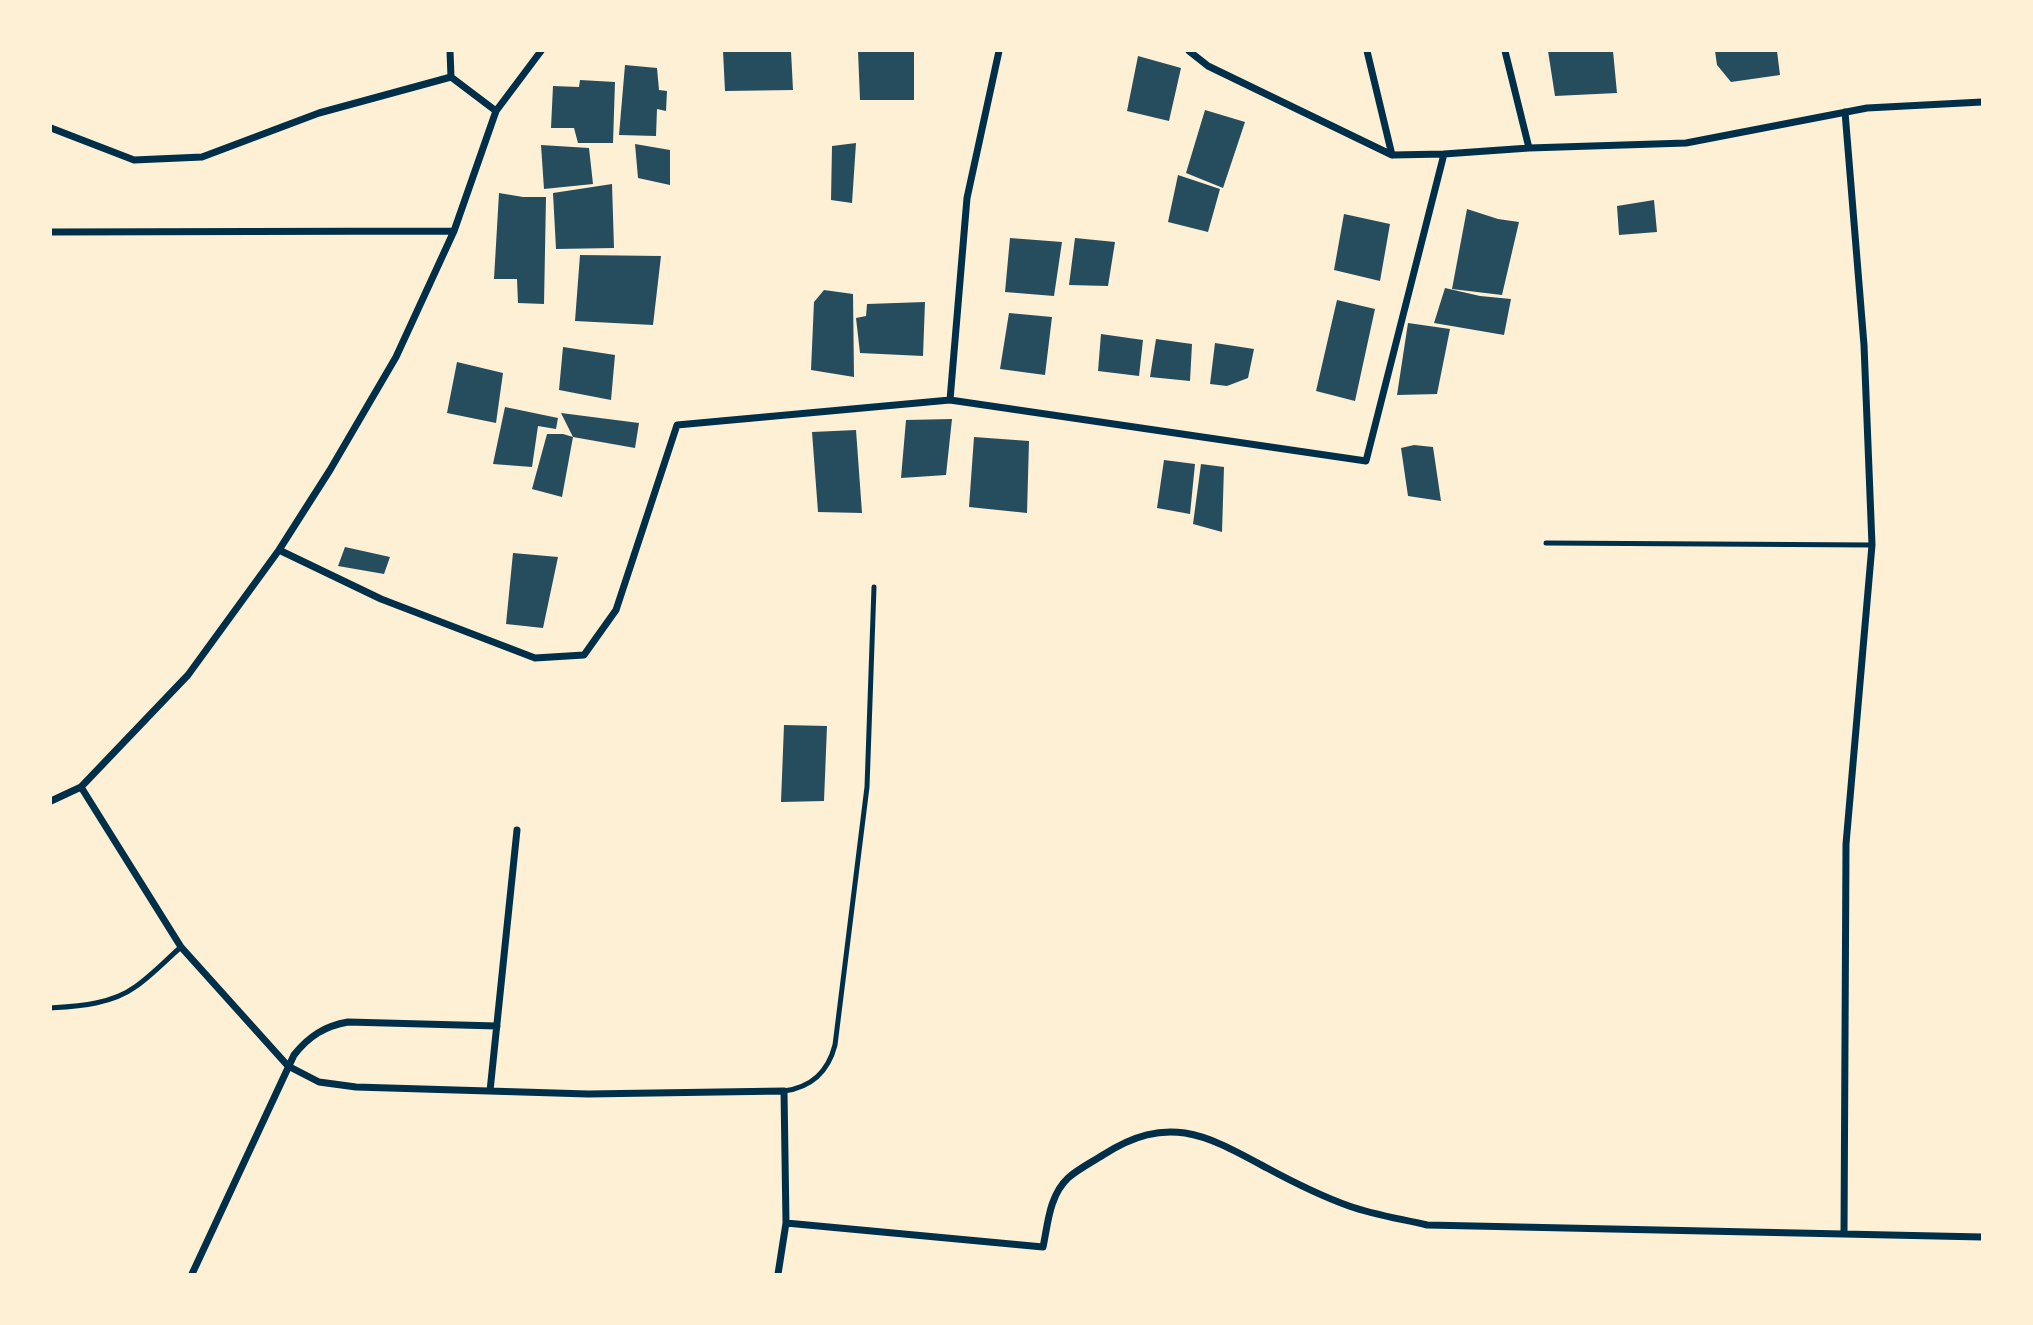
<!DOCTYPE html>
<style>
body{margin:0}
#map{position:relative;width:2033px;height:1325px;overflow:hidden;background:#fdf0d5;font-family:"Nunito Sans",sans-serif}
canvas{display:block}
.frame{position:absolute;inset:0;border:52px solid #fdf0d5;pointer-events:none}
</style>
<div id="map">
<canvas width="2033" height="1325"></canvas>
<div class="frame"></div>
</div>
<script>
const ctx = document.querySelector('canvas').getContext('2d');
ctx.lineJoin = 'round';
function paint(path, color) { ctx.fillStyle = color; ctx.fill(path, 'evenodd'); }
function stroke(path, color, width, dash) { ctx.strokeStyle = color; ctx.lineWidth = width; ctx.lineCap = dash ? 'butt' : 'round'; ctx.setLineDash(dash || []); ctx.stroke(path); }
const building = new Path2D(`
 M 723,51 L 791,51 L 793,90 L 725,91 Z
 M 858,51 L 914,51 L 914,100 L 860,100 Z
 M 1548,51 L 1613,51 L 1617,93 L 1555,96 Z
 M 1715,51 L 1777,51 L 1780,75 L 1731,82 L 1717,65 Z
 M 1138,56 L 1181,68 L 1169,121 L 1127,111 Z
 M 625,65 L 657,68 L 659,90 L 667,91 L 666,111 L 657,109 L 656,136 L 619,135 Z
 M 580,80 L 615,82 L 613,143 L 578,143 L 574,128 L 551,128 L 553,86 L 579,87 Z
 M 1205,110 L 1245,122 L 1223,188 L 1186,173 Z
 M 856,143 L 852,203 L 831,200 L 832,146 Z
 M 635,144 L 670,150 L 670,185 L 638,178 Z
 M 541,145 L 589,148 L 593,184 L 544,189 Z
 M 1178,175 L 1220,189 L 1208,232 L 1168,222 Z
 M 612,184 L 614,248 L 556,249 L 553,193 Z
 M 499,193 L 523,197 L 546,197 L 544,304 L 518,303 L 517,279 L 494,279 Z
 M 1654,200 L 1657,232 L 1619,235 L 1617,206 Z
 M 1467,209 L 1498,219 L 1519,222 L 1502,295 L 1452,289 Z
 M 1344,214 L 1390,224 L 1380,281 L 1334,270 Z
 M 1010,238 L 1062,242 L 1054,296 L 1005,292 Z
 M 1075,238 L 1115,242 L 1108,286 L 1069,285 Z
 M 580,255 L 661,256 L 653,325 L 575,321 Z
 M 1445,288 L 1480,296 L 1511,299 L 1504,335 L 1434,323 Z
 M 824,290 L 853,294 L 854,377 L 811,370 L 814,302 Z
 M 1337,300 L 1375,309 L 1355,401 L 1316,391 Z
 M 925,302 L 923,356 L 860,353 L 856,318 L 866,316 L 867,304 Z
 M 1009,313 L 1052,317 L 1045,375 L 1000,369 Z
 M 1408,323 L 1450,329 L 1437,394 L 1397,395 Z
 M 1101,334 L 1143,340 L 1139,376 L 1098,371 Z
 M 1156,339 L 1192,344 L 1190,381 L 1150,377 Z
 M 1215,343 L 1254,349 L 1248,378 L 1227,386 L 1210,384 Z
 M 563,347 L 615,355 L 611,400 L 559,390 Z
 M 457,362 L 503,373 L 496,423 L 447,413 Z
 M 505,407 L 558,418 L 556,429 L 538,426 L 532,467 L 493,464 Z
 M 561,413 L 639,423 L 635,448 L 573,437 Z
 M 952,419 L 946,475 L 901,478 L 906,420 Z
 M 856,430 L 862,513 L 818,512 L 812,432 Z
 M 547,434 L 563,434 L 573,437 L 562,497 L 532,489 Z
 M 974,437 L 1029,441 L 1027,513 L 969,507 Z
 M 1414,445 L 1433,447 L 1441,501 L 1408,496 L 1401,448 Z
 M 1164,460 L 1195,464 L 1190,514 L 1157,508 Z
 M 1201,464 L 1224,467 L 1222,532 L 1193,524 Z
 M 345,547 L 390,557 L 384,574 L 338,566 Z
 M 513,553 L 558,557 L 543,628 L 506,624 Z
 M 784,725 L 827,726 L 824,801 L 781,802 Z`);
const service = new Path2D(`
 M 1546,543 L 1872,545
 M 51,1008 C 79,1006 112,1004 135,987 C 151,976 166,960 181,947
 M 784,1091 C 812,1087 828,1072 835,1045 L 867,787 L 874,587`);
const minor = new Path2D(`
 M 450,51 L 451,77 L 496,111
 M 1189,51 L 1208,66 L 1392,155
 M 1367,51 L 1392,155 L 1444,154 L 1529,148 L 1686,143 L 1867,108 L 1982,102
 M 1505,51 L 1529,148
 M 51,128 L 134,160 L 202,157 L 319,113 L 451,77
 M 51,232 L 454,231
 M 950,400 L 967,198 L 999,51
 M 279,550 L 381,599 L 535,658 L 584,655 L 616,610 L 677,425 L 950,400 L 1366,461 L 1444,154
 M 81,787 L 181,947 L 288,1066 L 319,1082 L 356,1087 L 588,1094 L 784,1091 L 786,1223 L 778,1274
 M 51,801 L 81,787 L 188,675 L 279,550 L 330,470 L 396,357 L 454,231 L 496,111 L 541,51
 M 490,1091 L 517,830
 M 786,1223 L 1043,1247 C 1048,1224 1049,1196 1068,1178 C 1078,1169 1092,1162 1103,1155 C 1169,1113 1206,1135 1267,1168 C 1293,1182 1321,1196 1349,1206 C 1374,1215 1402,1219 1427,1225 L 1982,1237
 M 1844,1234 L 1846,844 L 1872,545 L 1864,345 L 1845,112
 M 192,1274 L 294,1055 C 309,1036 325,1026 348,1022 L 497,1026`);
paint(building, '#264d5e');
stroke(service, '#003049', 5);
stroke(minor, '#003049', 7);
</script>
